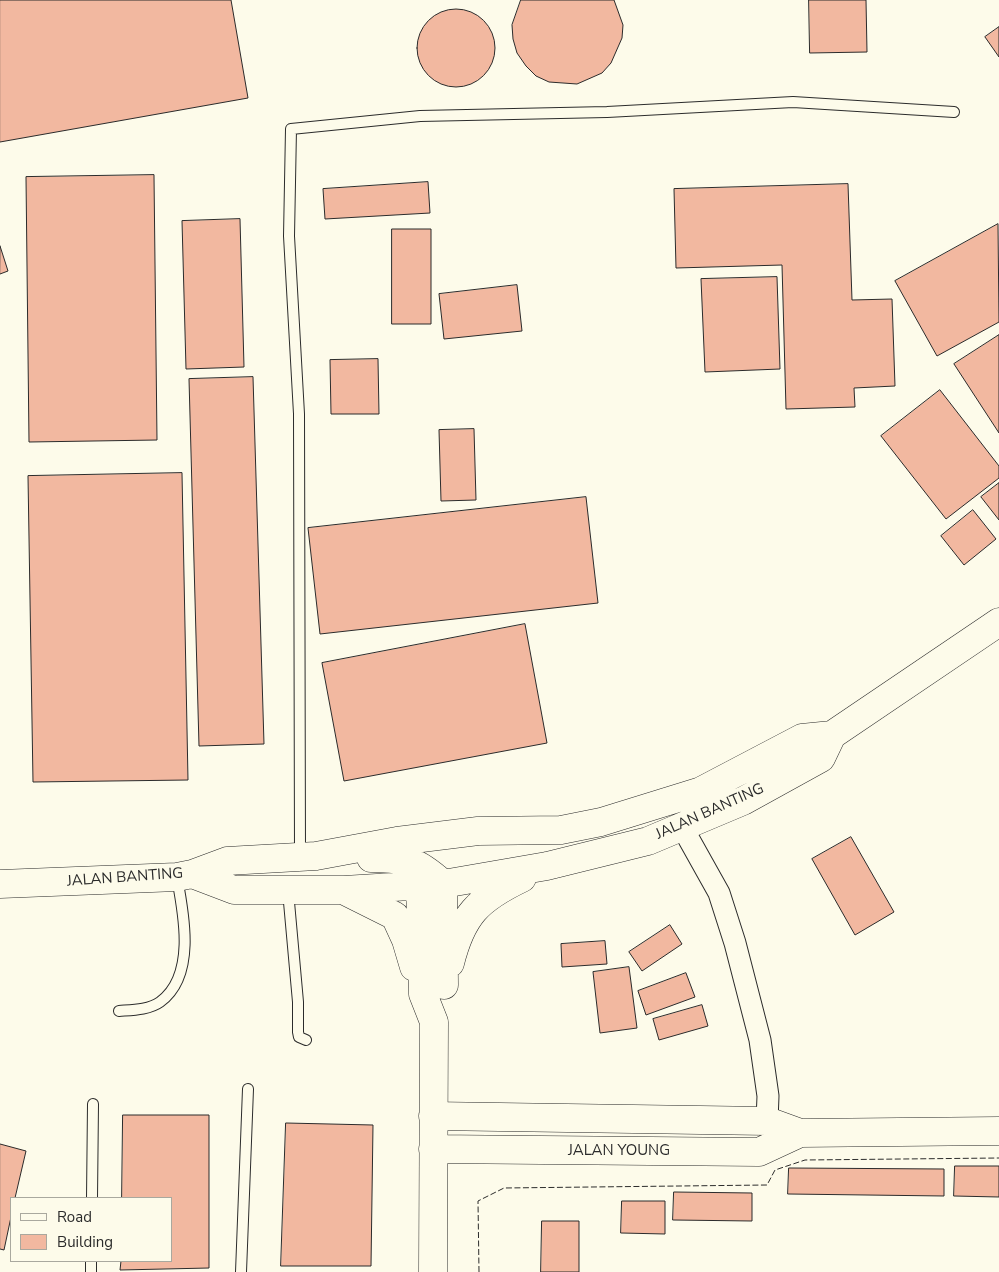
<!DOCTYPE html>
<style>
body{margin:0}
#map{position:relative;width:999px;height:1272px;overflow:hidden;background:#fdfbea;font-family:"Nunito Sans",sans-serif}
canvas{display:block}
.legend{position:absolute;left:10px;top:1197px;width:162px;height:65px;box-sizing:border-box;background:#fdfbea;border:1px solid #a9a89e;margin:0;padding:6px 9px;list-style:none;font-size:15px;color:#2b2b2b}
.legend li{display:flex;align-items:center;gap:10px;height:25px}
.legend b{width:25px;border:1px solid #a9a89e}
</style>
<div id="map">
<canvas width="999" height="1272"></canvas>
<ul class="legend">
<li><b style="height:6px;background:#fdfbea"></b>Road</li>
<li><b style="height:14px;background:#f2b8a0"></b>Building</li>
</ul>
</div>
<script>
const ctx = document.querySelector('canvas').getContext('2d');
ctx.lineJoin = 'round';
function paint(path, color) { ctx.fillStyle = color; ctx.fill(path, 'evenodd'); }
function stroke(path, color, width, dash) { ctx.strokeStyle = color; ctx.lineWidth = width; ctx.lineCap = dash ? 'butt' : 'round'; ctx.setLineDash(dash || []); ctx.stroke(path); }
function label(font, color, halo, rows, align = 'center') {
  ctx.font = font + ' "Nunito Sans",sans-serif'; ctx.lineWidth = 4; ctx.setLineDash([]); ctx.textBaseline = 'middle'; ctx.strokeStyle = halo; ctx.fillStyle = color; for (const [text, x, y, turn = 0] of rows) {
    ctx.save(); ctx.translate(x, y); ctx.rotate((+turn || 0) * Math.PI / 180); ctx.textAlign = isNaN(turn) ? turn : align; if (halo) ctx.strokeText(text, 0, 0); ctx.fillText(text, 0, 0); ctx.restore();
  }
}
const building = new Path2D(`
 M 0,0 L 231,0 L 248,98 L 0,142 Z
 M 521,0 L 614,0 L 623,25 L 622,38 L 611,63 L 602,73 L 577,84 L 549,82 L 536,76 L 526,66 L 517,53 L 513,39 L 512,25 Z
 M 809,0 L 866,0 L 867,52 L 810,53 Z
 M417 48a39 39 0 1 1 78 0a39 39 0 1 1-78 0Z
 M 999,27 L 999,57 L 985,37 Z
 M 154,175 L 157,440 L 29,442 L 26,177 Z
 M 428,182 L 430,213 L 325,219 L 323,189 Z
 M 848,184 L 852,300 L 892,299 L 895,386 L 854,388 L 855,407 L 786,409 L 782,265 L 676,268 L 674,189 Z
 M 240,219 L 244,367 L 186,369 L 182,221 Z
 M 998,224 L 999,322 L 937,356 L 895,281 Z
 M 392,229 L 431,229 L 431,324 L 392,324 Z
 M 0,246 L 8,271 L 0,274 Z
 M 777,277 L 780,369 L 705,372 L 701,279 Z
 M 517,285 L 522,331 L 444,339 L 439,294 Z
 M 999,335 L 999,433 L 954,364 Z
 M 378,359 L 379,414 L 331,414 L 330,360 Z
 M 253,377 L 264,744 L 199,746 L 189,379 Z
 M 940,390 L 999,466 L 999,478 L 946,519 L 881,436 Z
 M 474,429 L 476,500 L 441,501 L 439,430 Z
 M 182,473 L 188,780 L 33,782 L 28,476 Z
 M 999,483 L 999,520 L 981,497 Z
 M 586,497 L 598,603 L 320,634 L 308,528 Z
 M 973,510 L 996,539 L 964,565 L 941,536 Z
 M 525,624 L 547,743 L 344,781 L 322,663 Z
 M 851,837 L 894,912 L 855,935 L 812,859 Z
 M 670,925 L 682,944 L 642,971 L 629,952 Z
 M 605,941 L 607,964 L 562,967 L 561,944 Z
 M 629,967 L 637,1028 L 600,1033 L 593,972 Z
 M 686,973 L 695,997 L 646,1015 L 638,991 Z
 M 702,1005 L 708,1026 L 659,1040 L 653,1019 Z
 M 123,1115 L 209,1115 L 209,1268 L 120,1270 L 121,1261 L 171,1261 L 171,1198 L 122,1198 Z
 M 286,1123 L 373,1125 L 371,1266 L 281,1266 Z
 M 0,1144 L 26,1151 L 15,1198 L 11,1198 L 11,1217 L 4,1250 L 0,1249 Z
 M 955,1166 L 999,1166 L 999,1197 L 954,1196 Z
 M 789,1168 L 944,1169 L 944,1196 L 788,1194 Z
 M 674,1192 L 752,1193 L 752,1221 L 673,1220 Z
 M 622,1201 L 665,1201 L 665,1234 L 621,1233 Z
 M 542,1221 L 579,1221 L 579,1272 L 541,1272 Z`);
const service = new Path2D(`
 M 300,855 L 299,414 L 289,236 L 291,129 L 420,116 L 607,112 L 793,102 L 954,112
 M 288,891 L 298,1002 L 298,1032 L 299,1037 L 306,1040
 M 119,1011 C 131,1010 149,1010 160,1002 C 196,976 184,915 177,878
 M 92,1198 L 93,1104
 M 91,1272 L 91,1261
 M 241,1272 L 248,1089`);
const minor = new Path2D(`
 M 681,825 L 719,893 L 735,943 L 760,1040 L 768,1096 L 767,1121`);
const secondary = new Path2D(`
 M 371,858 C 408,859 415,859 443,884 L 444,985
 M 192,874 L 234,890 L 344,890 L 443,884 L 547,866 L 648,841 L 743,801 L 821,758 L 832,735 L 999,622
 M 0,884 L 177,877 L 192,874 L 227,861 L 316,856 L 397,841 L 478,831 L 561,830 L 601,822 L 701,791 L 802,738 L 832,735
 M 420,884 L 423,994 L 434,1022 L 433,1272
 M 345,891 L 395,916 L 406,940 L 414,967
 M 450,963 C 462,915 478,899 522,878
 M 433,1116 L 767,1121 L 800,1133 L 999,1131
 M 433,1149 L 759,1152 L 800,1133`);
const fence = new Path2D(`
 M 479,1272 L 478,1201 L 504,1188 L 767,1185 L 775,1170 L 805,1160 L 999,1158`);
const streetNames = [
 ["JALAN BANTING",710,812,-24],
 ["JALAN BANTING",125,878,-4],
 ["JALAN YOUNG",619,1151]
];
paint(building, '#f2b8a0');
stroke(building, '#2b2b2b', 1);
stroke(service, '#2b2b2b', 12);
stroke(minor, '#2b2b2b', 23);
stroke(secondary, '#2b2b2b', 29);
stroke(service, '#fdfbea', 10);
stroke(minor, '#fdfbea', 21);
stroke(secondary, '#fdfbea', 28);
stroke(fence, '#2b2b2b', 1, [6, 2.5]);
label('15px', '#2b2b2b', '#fdfbea', streetNames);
</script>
